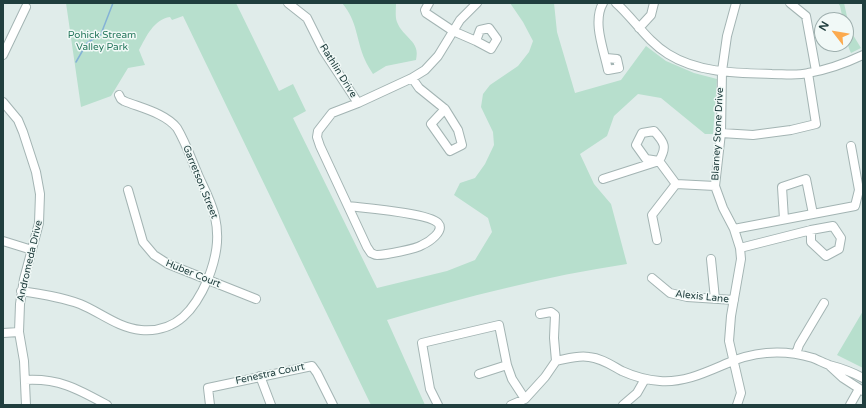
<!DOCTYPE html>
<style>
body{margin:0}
#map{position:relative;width:866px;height:408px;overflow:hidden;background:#e0ecea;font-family:"Varela Round",sans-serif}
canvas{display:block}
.frame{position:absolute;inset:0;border:4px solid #203e3e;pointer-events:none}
.north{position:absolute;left:814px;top:12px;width:40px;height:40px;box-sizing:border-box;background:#f1f9f7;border:1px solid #9daead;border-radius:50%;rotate:301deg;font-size:11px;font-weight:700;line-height:16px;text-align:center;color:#203e3e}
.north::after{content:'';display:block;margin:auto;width:14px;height:18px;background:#fcaa4e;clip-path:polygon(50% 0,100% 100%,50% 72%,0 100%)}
</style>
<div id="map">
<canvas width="866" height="408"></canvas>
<div class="frame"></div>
<div class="north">N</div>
</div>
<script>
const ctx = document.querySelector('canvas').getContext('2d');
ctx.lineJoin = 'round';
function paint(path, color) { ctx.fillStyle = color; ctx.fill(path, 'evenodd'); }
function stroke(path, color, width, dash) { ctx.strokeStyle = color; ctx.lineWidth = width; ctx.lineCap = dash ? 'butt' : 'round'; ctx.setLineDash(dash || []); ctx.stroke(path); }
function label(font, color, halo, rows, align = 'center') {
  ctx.font = font + ' "Varela Round",sans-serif'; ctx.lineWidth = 3; ctx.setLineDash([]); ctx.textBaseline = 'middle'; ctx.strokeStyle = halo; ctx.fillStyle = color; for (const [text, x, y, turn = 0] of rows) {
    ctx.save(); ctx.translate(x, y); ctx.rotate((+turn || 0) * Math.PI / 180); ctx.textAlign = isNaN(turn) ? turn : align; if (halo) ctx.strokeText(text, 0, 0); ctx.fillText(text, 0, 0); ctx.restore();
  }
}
const green = new Path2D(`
 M 66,3 L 236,3 L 279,91 L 293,84 L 306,111 L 293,118 L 377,288 L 447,271 L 475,260 L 492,232 L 488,218 L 454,195 L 460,183 L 475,178 L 485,164 L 494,145 L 493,132 L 481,107 L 483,94 L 490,85 L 518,66 L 529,52 L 533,41 L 523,22 L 510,3 L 554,3 L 557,32 L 575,93 L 621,80 L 646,46 L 666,61 L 694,73 L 717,79 L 713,134 L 705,134 L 661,98 L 638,94 L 614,116 L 607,136 L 580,154 L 594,184 L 611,204 L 627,264 C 546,276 466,297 387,320 L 425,405 L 371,405 L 183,16 L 172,20 L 170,17 C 154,19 146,37 139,50 L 145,65 L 128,68 L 111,96 L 81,107 Z
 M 342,3 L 396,3 C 396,9 395,17 397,22 C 403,38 421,41 416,60 L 386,66 L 373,74 C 370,69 367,65 365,60 C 356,40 358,22 342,3 Z
 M 838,3 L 844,3 L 850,30 L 861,48 L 851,53 C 846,43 846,31 846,20 L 843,20 L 840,6 Z
 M 863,311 L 863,368 L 837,355 Z`);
const stream = new Path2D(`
 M 76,62 L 87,43 L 101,34 L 113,3`);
const minor = new Path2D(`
 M 288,3 L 307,18 L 323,50 L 358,103
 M 429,3 L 425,10 L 426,13 L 453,31 L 476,41 L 491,49 L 497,39 L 489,28 L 480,30 L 476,41
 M 603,3 C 592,22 604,50 608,70 L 619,68 L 617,59 L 606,58
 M 616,3 C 634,19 647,41 668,54 C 698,73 737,73 772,74 C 783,74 797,76 808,73 C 827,70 846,63 863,55
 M 736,3 L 727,36 L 722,71 L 721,133 L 715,186 L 723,208 L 734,229 L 740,248 L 741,259 L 731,316 L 729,341 L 741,393 L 737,405
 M 790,3 L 806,16 L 816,71
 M 639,28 L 651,15 L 654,3
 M 3,55 L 26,7
 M 412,78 L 419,88 L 445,109 L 431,124 L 450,151 L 462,145 L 458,130 L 445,109
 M 3,102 L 18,120 L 23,132 L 36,172 L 40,194 L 39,223 L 24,279 L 20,304 L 19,332 L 24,361 L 26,405
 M 654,131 C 665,143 667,147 659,161 L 646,159 L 636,145 L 642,133 Z
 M 721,133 L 753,135 L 791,130 L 816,124 L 808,73
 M 603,179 L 659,161 L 676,184 L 652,215 L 657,240
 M 676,184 L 715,186
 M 128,190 L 143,242 L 154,255 L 168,264 L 256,299
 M 348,206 C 364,208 429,213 438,223 C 445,231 429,242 422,245 C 416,249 385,255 377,255 C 374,255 374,254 371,253 L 367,247 L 320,146 L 317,137 L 318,131 L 332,113 L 358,103 L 412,78 L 425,70 L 438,56 L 460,20 L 477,3
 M 784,219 L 782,187 L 806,179 L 813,214
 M 734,229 L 855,206 L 859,190 L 851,146
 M 3,241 L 32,250
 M 740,248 L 811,230 L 833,226 L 841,238 L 839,249 L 826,256 L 811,242 L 811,230
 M 711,259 L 715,299
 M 652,278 L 670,293 L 687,297 L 734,300
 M 21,291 C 41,294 61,297 80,304 C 100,312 118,328 141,330 C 177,333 195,309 208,279 C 216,258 220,239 215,217 C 212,203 205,190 199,177 C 192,161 186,143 177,128 C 165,113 141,108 124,101 L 121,99 L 119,95
 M 540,314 L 551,312 L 555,315 L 554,338 L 556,361
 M 3,333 L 19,332
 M 796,354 L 799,345 L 824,303
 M 556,361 C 567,359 577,355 589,357 C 601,358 611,365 622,371 C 633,376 647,380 660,381 C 687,383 710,370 735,360 C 760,351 787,350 813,358 C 818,360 824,363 829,365 C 841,368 852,372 863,378
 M 830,366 L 843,378 L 863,391
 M 479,374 L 507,365
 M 260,376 L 271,405
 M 25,380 C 59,378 78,389 107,405
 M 210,405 L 208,388 L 312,366 L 317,373 L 333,405
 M 438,405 L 430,389 L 422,343 L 499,325 L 507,365 L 512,379 L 525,399
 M 511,405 L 525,399 L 545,377 L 556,361
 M 623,405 L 637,393 L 645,379
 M 850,405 L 859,389`);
const parkNames = [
 ["Pohick Stream",102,35],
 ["Valley Park",102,47]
];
const streetNames = [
 ["Rathlin Drive",338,71,58],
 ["Blarney Stone Drive",718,134,-87],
 ["Garretson Street",200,182,68],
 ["Andromeda Drive",30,261,-77],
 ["Huber Court",193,274,22],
 ["Alexis Lane",702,297,6],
 ["Fenestra Court",270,374,-12]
];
paint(green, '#b7dfcd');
stroke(stream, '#84b2d6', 1.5);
stroke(minor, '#a3b4b3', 10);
stroke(minor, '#fff', 8);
label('10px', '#27785d', '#f1f9f7', parkNames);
label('10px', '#203e3e', '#f1f9f7', streetNames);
</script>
